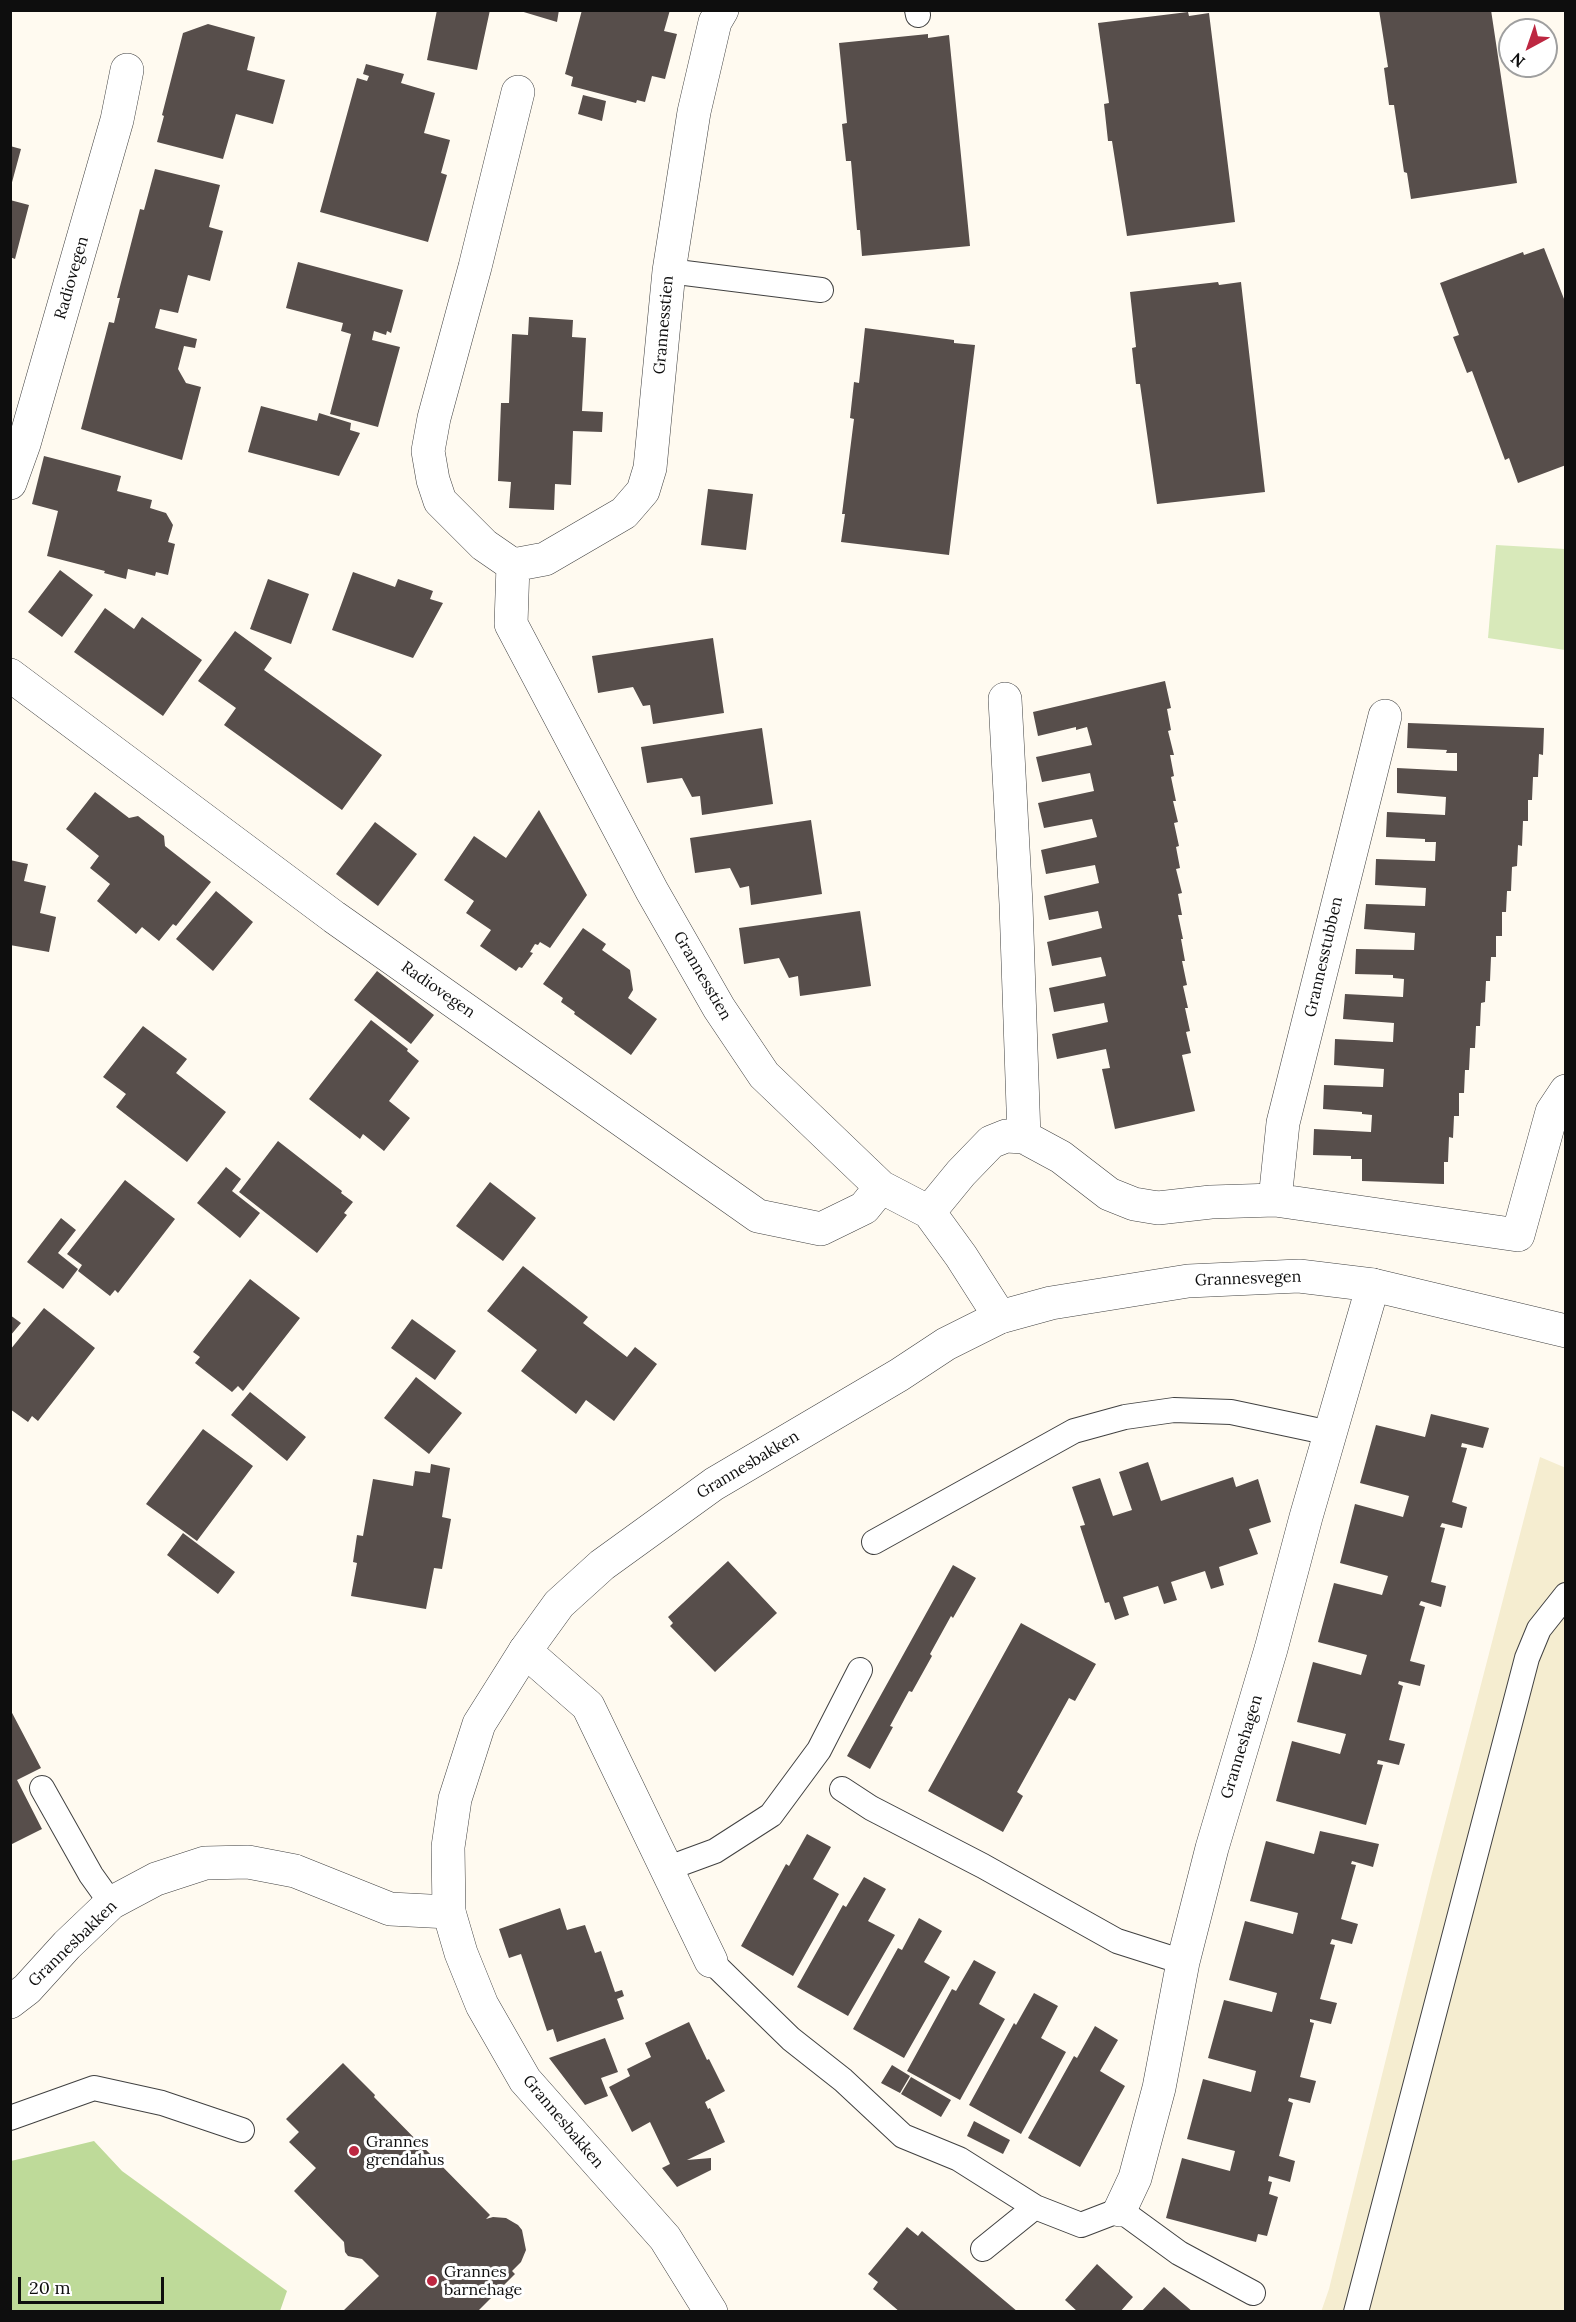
<!DOCTYPE html>
<style>
body{margin:0}
#map{position:relative;width:1576px;height:2322px;overflow:hidden;background:#fffaf0;font-family:Lora,serif}
canvas{display:block}
.frame{position:absolute;inset:0;border:12px solid #0e0e0e;pointer-events:none}
.north{position:absolute;left:1498px;top:18px;width:60px;height:60px;box-sizing:border-box;background:#fff;border:2px solid #9f9f9f;border-radius:50%;rotate:220deg;font-size:16px;font-weight:700;line-height:24px;text-align:center;color:#0e0e0e}
.north::after{content:'';display:block;margin:auto;width:21px;height:27px;background:#bd2741;clip-path:polygon(50% 0,100% 100%,50% 72%,0 100%)}
.scale{position:absolute;left:18px;top:2277px;width:146px;height:27px;box-sizing:border-box;border:3px solid #0e0e0e;border-top:0;padding-left:8px;font-size:18px;line-height:21px;white-space:nowrap;color:#0e0e0e;-webkit-text-stroke:4px #fff;paint-order:stroke}
</style>
<div id="map">
<canvas width="1576" height="2322"></canvas>
<div class="frame"></div>
<div class="north">N</div>
<div class="scale">20 m</div>
</div>
<script>
const ctx = document.querySelector('canvas').getContext('2d');
ctx.lineJoin = 'round';
function paint(path, color) { ctx.fillStyle = color; ctx.fill(path, 'evenodd'); }
function stroke(path, color, width, dash) { ctx.strokeStyle = color; ctx.lineWidth = width; ctx.lineCap = dash ? 'butt' : 'round'; ctx.setLineDash(dash || []); ctx.stroke(path); }
function label(font, color, halo, rows, align = 'center') {
  ctx.font = font + ' Lora,serif'; ctx.lineWidth = 6; ctx.setLineDash([]); ctx.textBaseline = 'middle'; ctx.strokeStyle = halo; ctx.fillStyle = color; for (const [text, x, y, turn = 0] of rows) {
    ctx.save(); ctx.translate(x, y); ctx.rotate((+turn || 0) * Math.PI / 180); ctx.textAlign = isNaN(turn) ? turn : align; if (halo) ctx.strokeText(text, 0, 0); ctx.fillText(text, 0, 0); ctx.restore();
  }
}
const farmland = new Path2D(`
 M 1540,1457 L 1566,1468 L 1565,2311 L 1321,2312 L 1329,2289 L 1431,1877 Z`);
const green = new Path2D(`
 M 1496,545 L 1565,549 L 1565,650 L 1488,638 Z`);
const forest = new Path2D(`
 M 94,2141 L 122,2171 L 287,2291 L 280,2311 L 11,2311 L 11,2161 Z`);
const building = new Path2D(`
 M 437,10 L 490,10 L 477,70 L 427,60 Z
 M 517,10 L 559,10 L 557,22 Z
 M 582,10 L 670,10 L 664,31 L 677,34 L 665,79 L 652,76 L 645,102 L 637,100 L 636,103 L 571,86 L 573,77 L 565,74 Z
 M 1379,10 L 1491,10 L 1517,183 L 1411,199 L 1407,173 L 1404,172 L 1394,105 L 1389,105 L 1384,68 L 1388,67 Z
 M 1188,12 L 1189,16 L 1209,13 L 1235,222 L 1127,236 L 1112,141 L 1108,141 L 1104,104 L 1109,103 L 1098,23 Z
 M 208,24 L 255,37 L 247,70 L 285,80 L 273,124 L 236,114 L 223,159 L 157,142 L 164,116 L 162,115 L 183,33 Z
 M 928,34 L 928,38 L 949,35 L 970,246 L 862,256 L 860,230 L 857,230 L 851,161 L 846,161 L 842,124 L 847,123 L 839,43 Z
 M 366,64 L 404,74 L 401,83 L 435,93 L 424,133 L 450,140 L 441,173 L 447,175 L 428,242 L 320,212 L 357,78 L 367,81 L 369,76 L 363,74 Z
 M 583,95 L 606,101 L 602,121 L 578,114 Z
 M 10,146 L 21,149 L 11,186 L 10,186 Z
 M 155,169 L 220,185 L 209,227 L 223,231 L 210,281 L 188,275 L 178,313 L 160,309 L 155,328 L 197,339 L 195,348 L 184,346 L 178,369 L 186,383 L 201,387 L 182,460 L 81,429 L 109,322 L 114,323 L 120,298 L 117,298 L 140,209 L 144,210 Z
 M 10,200 L 29,205 L 15,259 L 10,257 Z
 M 1544,248 L 1566,304 L 1566,465 L 1518,483 L 1509,458 L 1505,460 L 1472,371 L 1467,373 L 1453,337 L 1459,335 L 1440,283 L 1523,252 L 1524,255 Z
 M 298,262 L 403,290 L 391,333 L 387,331 L 386,335 L 374,331 L 372,340 L 400,347 L 378,427 L 330,414 L 351,334 L 341,331 L 343,323 L 286,308 Z
 M 1218,282 L 1219,285 L 1241,282 L 1265,492 L 1157,504 L 1140,384 L 1136,384 L 1132,348 L 1136,347 L 1130,292 Z
 M 529,317 L 573,320 L 572,337 L 586,338 L 582,411 L 603,412 L 602,432 L 573,431 L 571,485 L 555,484 L 554,510 L 509,508 L 511,482 L 498,481 L 501,403 L 509,403 L 512,334 L 528,335 Z
 M 865,328 L 954,340 L 954,343 L 975,345 L 949,555 L 841,542 L 845,514 L 842,514 L 854,419 L 850,418 L 854,382 L 859,383 Z
 M 261,406 L 317,421 L 319,413 L 351,423 L 350,430 L 360,433 L 339,476 L 248,452 Z
 M 44,456 L 121,476 L 117,491 L 152,500 L 150,508 L 166,513 L 173,525 L 168,542 L 175,544 L 168,575 L 156,572 L 155,576 L 128,569 L 126,579 L 104,573 L 105,571 L 47,556 L 58,511 L 32,504 Z
 M 708,489 L 753,494 L 746,550 L 701,545 Z
 M 60,570 L 93,595 L 62,637 L 28,612 Z
 M 353,572 L 395,587 L 398,579 L 433,591 L 430,599 L 443,603 L 413,658 L 332,630 Z
 M 268,579 L 309,594 L 291,644 L 250,629 Z
 M 105,608 L 134,629 L 142,617 L 202,660 L 163,716 L 74,652 Z
 M 235,631 L 272,658 L 264,670 L 382,755 L 342,810 L 224,725 L 236,708 L 198,681 Z
 M 713,638 L 724,713 L 653,724 L 650,705 L 643,706 L 633,687 L 598,693 L 592,656 Z
 M 1165,681 L 1171,708 L 1167,709 L 1171,730 L 1168,731 L 1174,755 L 1170,755 L 1174,776 L 1171,777 L 1176,801 L 1173,801 L 1178,822 L 1174,823 L 1179,846 L 1176,847 L 1180,868 L 1176,869 L 1182,893 L 1178,894 L 1182,915 L 1178,915 L 1183,939 L 1181,939 L 1185,961 L 1182,961 L 1187,985 L 1183,986 L 1188,1008 L 1185,1008 L 1190,1031 L 1186,1032 L 1191,1053 L 1182,1055 L 1195,1111 L 1115,1129 L 1102,1069 L 1110,1068 L 1106,1049 L 1057,1059 L 1052,1034 L 1108,1022 L 1104,1003 L 1054,1012 L 1049,988 L 1106,976 L 1101,957 L 1052,966 L 1047,942 L 1102,928 L 1098,911 L 1049,920 L 1044,896 L 1099,883 L 1095,865 L 1046,874 L 1041,850 L 1097,837 L 1092,819 L 1044,828 L 1038,803 L 1094,791 L 1090,773 L 1042,782 L 1036,757 L 1092,745 L 1087,727 L 1076,730 L 1076,727 L 1038,736 L 1033,712 Z
 M 1408,723 L 1544,728 L 1543,755 L 1539,754 L 1538,777 L 1533,777 L 1532,800 L 1528,800 L 1528,821 L 1523,821 L 1522,846 L 1518,845 L 1517,866 L 1512,867 L 1511,891 L 1507,891 L 1506,912 L 1502,912 L 1502,936 L 1496,936 L 1496,957 L 1491,957 L 1490,981 L 1486,981 L 1485,1002 L 1481,1003 L 1480,1026 L 1476,1026 L 1475,1048 L 1470,1048 L 1469,1070 L 1465,1070 L 1464,1093 L 1459,1093 L 1459,1116 L 1454,1116 L 1453,1138 L 1449,1137 L 1448,1162 L 1444,1162 L 1444,1184 L 1362,1181 L 1362,1159 L 1351,1159 L 1351,1156 L 1313,1155 L 1314,1129 L 1371,1132 L 1372,1115 L 1362,1114 L 1362,1112 L 1323,1109 L 1324,1085 L 1383,1087 L 1384,1069 L 1334,1065 L 1335,1039 L 1393,1042 L 1394,1023 L 1343,1019 L 1345,994 L 1403,997 L 1404,979 L 1393,978 L 1393,975 L 1355,974 L 1356,949 L 1414,950 L 1415,933 L 1364,929 L 1366,904 L 1425,906 L 1426,888 L 1375,885 L 1376,859 L 1435,861 L 1436,842 L 1425,842 L 1425,839 L 1386,837 L 1387,812 L 1445,815 L 1446,797 L 1397,793 L 1397,768 L 1457,771 L 1457,753 L 1446,753 L 1447,750 L 1407,748 Z
 M 762,728 L 773,804 L 702,815 L 700,796 L 692,797 L 682,778 L 647,783 L 641,747 Z
 M 95,792 L 129,818 L 138,816 L 164,836 L 165,846 L 211,882 L 176,926 L 173,924 L 159,941 L 142,927 L 136,934 L 97,901 L 110,884 L 90,868 L 99,856 L 66,829 Z
 M 539,810 L 587,895 L 550,948 L 540,942 L 538,945 L 535,944 L 530,952 L 533,953 L 522,968 L 519,967 L 516,971 L 480,946 L 491,930 L 466,913 L 474,901 L 444,880 L 474,836 L 506,858 Z
 M 811,820 L 822,894 L 751,905 L 749,886 L 740,888 L 730,868 L 695,873 L 690,838 Z
 M 375,822 L 417,854 L 378,906 L 336,874 Z
 M 10,860 L 28,864 L 24,881 L 46,886 L 40,913 L 56,917 L 49,952 L 10,945 Z
 M 216,891 L 253,922 L 213,971 L 176,939 Z
 M 860,911 L 871,986 L 800,996 L 798,976 L 789,978 L 779,958 L 744,964 L 739,928 Z
 M 583,928 L 606,944 L 602,950 L 630,970 L 633,990 L 628,998 L 657,1019 L 631,1055 L 574,1014 L 575,1012 L 561,1002 L 563,998 L 543,984 Z
 M 377,971 L 434,1015 L 411,1044 L 354,1000 Z
 M 371,1020 L 408,1049 L 407,1051 L 419,1061 L 389,1101 L 410,1118 L 384,1151 L 363,1134 L 360,1139 L 309,1099 Z
 M 143,1026 L 187,1059 L 176,1073 L 226,1112 L 187,1162 L 116,1107 L 126,1094 L 103,1077 Z
 M 278,1141 L 342,1191 L 341,1193 L 353,1202 L 344,1213 L 347,1215 L 317,1253 L 239,1192 Z
 M 226,1167 L 241,1179 L 232,1191 L 260,1213 L 240,1238 L 197,1203 Z
 M 125,1180 L 175,1219 L 118,1293 L 115,1290 L 110,1296 L 78,1271 L 82,1265 L 67,1254 Z
 M 490,1182 L 536,1218 L 503,1261 L 456,1226 Z
 M 61,1218 L 76,1230 L 58,1253 L 78,1269 L 63,1289 L 27,1262 Z
 M 523,1266 L 588,1317 L 583,1323 L 627,1357 L 635,1347 L 657,1364 L 614,1421 L 586,1400 L 576,1414 L 521,1371 L 537,1350 L 487,1311 Z
 M 250,1279 L 300,1318 L 243,1391 L 238,1386 L 232,1392 L 195,1363 L 200,1357 L 193,1352 Z
 M 44,1308 L 95,1348 L 38,1421 L 32,1416 L 28,1422 L 10,1409 L 10,1350 Z
 M 10,1315 L 21,1323 L 10,1336 Z
 M 412,1319 L 456,1351 L 435,1380 L 391,1348 Z
 M 416,1377 L 462,1413 L 429,1454 L 384,1418 Z
 M 250,1392 L 306,1437 L 287,1461 L 231,1415 Z
 M 1431,1414 L 1489,1428 L 1483,1448 L 1462,1443 L 1461,1447 L 1467,1448 L 1452,1502 L 1467,1507 L 1462,1528 L 1442,1523 L 1440,1527 L 1445,1528 L 1431,1582 L 1446,1586 L 1441,1607 L 1421,1601 L 1419,1605 L 1425,1607 L 1410,1661 L 1425,1665 L 1420,1686 L 1399,1681 L 1398,1684 L 1403,1686 L 1389,1740 L 1405,1744 L 1399,1765 L 1378,1760 L 1377,1764 L 1383,1765 L 1366,1825 L 1276,1801 L 1292,1741 L 1340,1754 L 1346,1734 L 1297,1722 L 1313,1662 L 1361,1675 L 1367,1655 L 1318,1642 L 1334,1583 L 1382,1595 L 1388,1576 L 1340,1563 L 1355,1504 L 1403,1517 L 1409,1496 L 1360,1483 L 1376,1425 L 1425,1437 Z
 M 203,1429 L 253,1466 L 197,1541 L 146,1504 Z
 M 1148,1462 L 1161,1501 L 1233,1477 L 1236,1487 L 1258,1479 L 1271,1522 L 1249,1529 L 1258,1554 L 1219,1567 L 1224,1585 L 1211,1589 L 1205,1571 L 1171,1582 L 1177,1600 L 1164,1604 L 1158,1586 L 1123,1597 L 1129,1615 L 1115,1620 L 1109,1602 L 1105,1603 L 1080,1526 L 1085,1525 L 1072,1487 L 1100,1478 L 1113,1516 L 1132,1510 L 1119,1472 Z
 M 431,1464 L 450,1468 L 442,1517 L 451,1519 L 442,1569 L 434,1568 L 426,1609 L 351,1596 L 357,1563 L 353,1562 L 357,1535 L 363,1536 L 373,1479 L 413,1486 L 415,1471 L 430,1473 Z
 M 183,1533 L 235,1572 L 218,1594 L 167,1555 Z
 M 728,1561 L 777,1613 L 715,1672 L 670,1626 L 673,1623 L 668,1617 Z
 M 953,1565 L 976,1578 L 953,1618 L 951,1616 L 930,1654 L 932,1656 L 912,1692 L 909,1691 L 890,1726 L 893,1727 L 870,1769 L 847,1756 Z
 M 1021,1623 L 1096,1664 L 1075,1701 L 1069,1698 L 1017,1792 L 1023,1796 L 1003,1832 L 928,1791 Z
 M 10,1709 L 41,1768 L 17,1780 L 42,1829 L 10,1845 Z
 M 1320,1831 L 1379,1844 L 1373,1867 L 1352,1861 L 1351,1864 L 1356,1865 L 1341,1919 L 1358,1924 L 1352,1944 L 1332,1939 L 1330,1944 L 1335,1945 L 1320,1999 L 1337,2003 L 1331,2024 L 1310,2019 L 1310,2022 L 1314,2023 L 1300,2077 L 1316,2081 L 1310,2103 L 1289,2098 L 1288,2101 L 1293,2103 L 1279,2156 L 1295,2161 L 1290,2182 L 1269,2176 L 1268,2181 L 1272,2182 L 1269,2194 L 1278,2197 L 1267,2236 L 1258,2234 L 1256,2242 L 1166,2218 L 1182,2158 L 1230,2171 L 1235,2151 L 1187,2139 L 1203,2079 L 1251,2092 L 1256,2071 L 1208,2058 L 1224,2000 L 1272,2012 L 1277,1993 L 1229,1980 L 1245,1921 L 1293,1934 L 1298,1913 L 1250,1901 L 1266,1841 L 1314,1854 Z
 M 807,1834 L 831,1847 L 813,1879 L 839,1894 L 793,1976 L 741,1946 L 786,1864 L 789,1866 Z
 M 864,1877 L 886,1889 L 868,1921 L 895,1935 L 848,2016 L 797,1987 L 843,1905 L 846,1907 Z
 M 560,1908 L 567,1930 L 585,1925 L 595,1953 L 601,1951 L 615,1992 L 622,1990 L 624,1996 L 617,1999 L 624,2019 L 557,2042 L 553,2029 L 547,2031 L 521,1954 L 509,1958 L 499,1929 Z
 M 919,1918 L 942,1931 L 924,1962 L 950,1977 L 904,2058 L 853,2029 L 898,1948 L 902,1950 Z
 M 974,1960 L 996,1972 L 979,2004 L 1005,2019 L 960,2100 L 907,2071 L 952,1989 L 956,1991 Z
 M 1034,1993 L 1058,2006 L 1041,2038 L 1066,2052 L 1021,2134 L 969,2105 L 1014,2023 L 1016,2025 Z
 M 689,2022 L 707,2060 L 709,2059 L 725,2091 L 705,2102 L 708,2109 L 710,2108 L 725,2142 L 687,2160 L 711,2158 L 711,2170 L 677,2187 L 662,2168 L 670,2164 L 650,2122 L 632,2132 L 609,2087 L 630,2076 L 627,2069 L 651,2057 L 645,2043 Z
 M 1095,2026 L 1118,2040 L 1100,2071 L 1125,2086 L 1080,2167 L 1028,2138 L 1074,2056 L 1077,2058 Z
 M 605,2038 L 618,2072 L 601,2078 L 608,2096 L 585,2105 L 549,2058 Z
 M 343,2063 L 375,2095 L 374,2097 L 490,2215 L 486,2219 L 493,2217 L 506,2218 L 518,2225 L 522,2230 L 526,2250 L 521,2262 L 512,2271 L 515,2274 L 477,2312 L 342,2312 L 379,2276 L 362,2259 L 348,2256 L 345,2252 L 344,2242 L 294,2191 L 316,2168 L 289,2142 L 299,2132 L 286,2119 Z
 M 892,2065 L 910,2076 L 900,2093 L 881,2083 Z
 M 911,2077 L 951,2100 L 941,2117 L 901,2094 Z
 M 974,2121 L 1010,2140 L 1003,2154 L 967,2136 Z
 M 907,2227 L 918,2236 L 922,2231 L 1018,2312 L 900,2312 L 873,2289 L 878,2282 L 868,2274 Z
 M 1097,2264 L 1133,2297 L 1120,2312 L 1078,2312 L 1065,2300 Z
 M 1164,2287 L 1193,2312 L 1141,2312 Z`);
const service = new Path2D(`
 M 917,10 L 918,15
 M 669,271 L 821,290
 M 874,1542 L 1074,1431 L 1125,1417 L 1174,1410 L 1231,1412 L 1330,1433
 M 42,1788 L 91,1875 L 111,1903
 M 842,1789 L 871,1808 L 983,1866 L 1117,1941 L 1183,1962
 M 666,1869 L 715,1851 L 771,1815 L 819,1750 L 860,1670
 M 711,1961 L 791,2039 L 843,2080 L 903,2136 L 959,2159 L 1035,2207
 M 10,2118 L 94,2088 L 162,2103 L 242,2130
 M 983,2249 L 1035,2207 L 1081,2225 L 1120,2210 L 1179,2253 L 1253,2293
 M 1356,2312 L 1527,1658 L 1539,1629 L 1566,1595`);
const minor = new Path2D(`
 M 518,92 L 475,267 L 434,418 L 428,451 L 433,480 L 440,501 L 484,545 L 513,565 L 545,559 L 624,513 L 643,491 L 650,468 L 669,271 L 694,112 L 715,22 L 722,10
 M 10,483 L 24,444 L 117,120 L 127,70
 M 513,565 L 511,624 L 652,891 L 719,1008 L 764,1075 L 881,1187 L 929,1212 L 961,1256 L 1000,1317
 M 10,675 L 334,917 L 758,1216 L 821,1229 L 864,1208 L 881,1187
 M 1005,699 L 1016,904 L 1024,1137
 M 1275,1200 L 1283,1123 L 1385,716
 M 929,1212 L 961,1173 L 991,1142 L 1006,1136 L 1024,1137 L 1061,1157 L 1109,1194 L 1134,1204 L 1158,1208 L 1211,1202 L 1275,1200 L 1518,1235 L 1552,1112 L 1566,1091
 M 525,1651 L 588,1706 L 711,1961
 M 10,2002 L 27,1989 L 67,1945 L 111,1903 L 156,1879 L 205,1863 L 248,1862 L 295,1871 L 390,1909 L 449,1912
 M 1120,2210 L 1135,2178 L 1159,2088 L 1183,1962 L 1212,1848 L 1271,1649 L 1306,1517 L 1373,1285`);
const tertiary = new Path2D(`
 M 711,2312 L 665,2238 L 525,2080 L 482,2005 L 461,1953 L 449,1912 L 448,1847 L 455,1799 L 479,1724 L 525,1651 L 559,1604 L 602,1565 L 714,1484 L 899,1375 L 946,1344 L 1000,1317 L 1051,1303 L 1188,1281 L 1299,1276 L 1373,1285 L 1566,1331`);
const markers = [
 [354,2151,6,"#bd2741"],
 [432,2281,6,"#bd2741"]
];
const streetNames = [
 ["Radiovegen",72,278,-74],
 ["Grannesstien",664,325,-85],
 ["Grannesstubben",1324,957,-77],
 ["Grannesstien",702,976,60],
 ["Radiovegen",438,990,35],
 ["Grannesvegen",1248,1279,-2],
 ["Grannesbakken",748,1465,-31],
 ["Granneshagen",1242,1747,-73],
 ["Grannesbakken",73,1944,-44],
 ["Grannesbakken",563,2122,50]
];
const poiNames = [
 ["Grannes",366,2142],
 ["grendahus",366,2160],
 ["Grannes",444,2272],
 ["barnehage",444,2290]
];
paint(farmland, '#f5edd0');
paint(green, '#d8e9ba');
paint(forest, '#beda99');
paint(building, '#574e4b');
stroke(service, '#414141', 26);
stroke(minor, '#414141', 34);
stroke(tertiary, '#414141', 34);
stroke(service, '#fff', 24);
stroke(minor, '#fff', 33);
stroke(tertiary, '#fff', 33);
for (const [x, y, r, color] of markers) { const dot = new Path2D(); dot.arc(x, y, r, 0, 2 * Math.PI); ctx.fillStyle = color; ctx.fill(dot); stroke(dot, '#fff', 2); }
label('16px', '#0e0e0e', '#fff', streetNames);
label('16px', '#0e0e0e', '#fff', poiNames, 'left');
</script>
